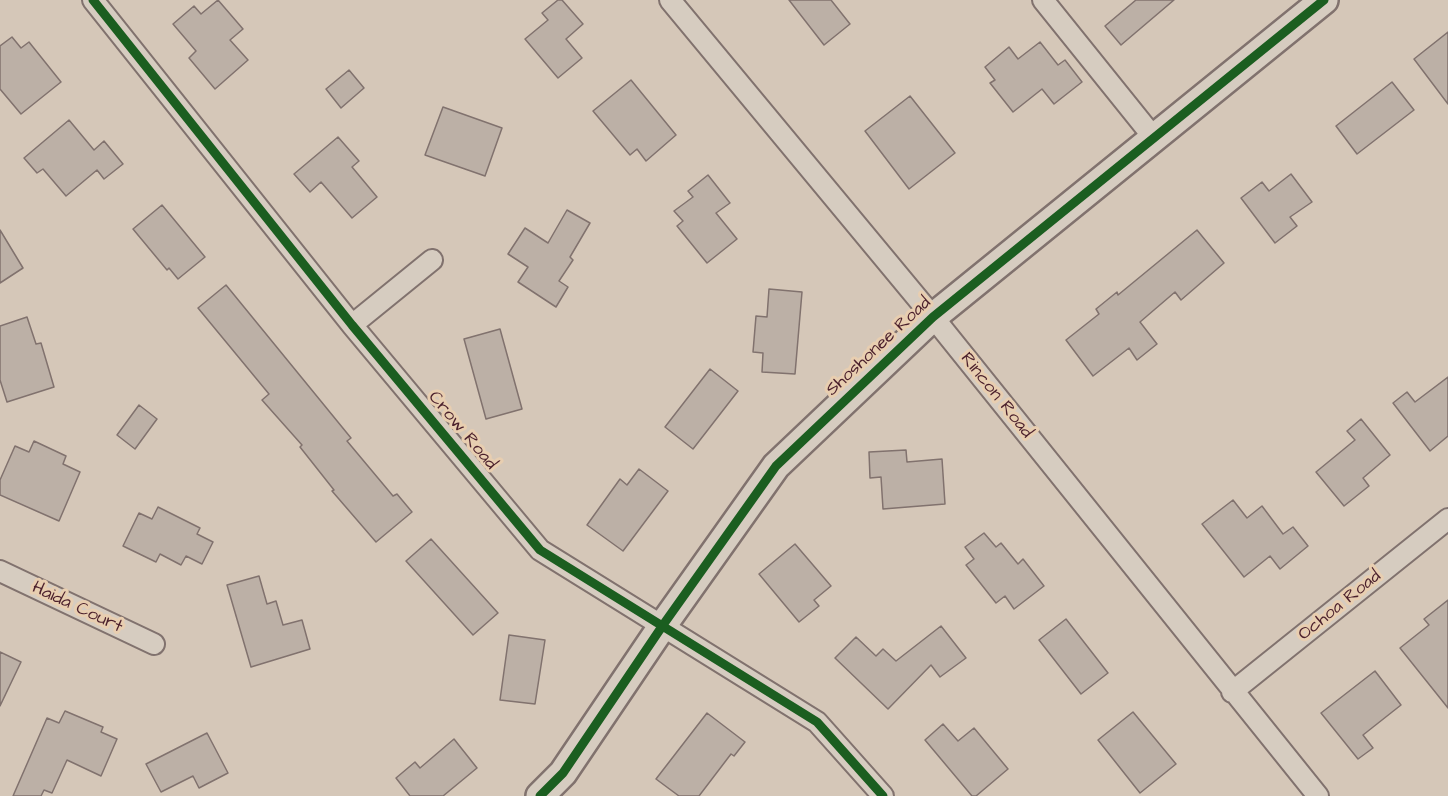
<!DOCTYPE html>
<style>
body{margin:0}
canvas{display:block;background:#d5c7b8}
</style>
<canvas width="1448" height="796"></canvas>
<script>
const ctx = document.querySelector('canvas').getContext('2d');
ctx.lineJoin = 'round';
function paint(path, color) { ctx.fillStyle = color; ctx.fill(path, 'evenodd'); }
function stroke(path, color, width, dash) { ctx.strokeStyle = color; ctx.lineWidth = width; ctx.lineCap = dash ? 'butt' : 'round'; ctx.setLineDash(dash || []); ctx.stroke(path); }
function label(font, color, halo, rows, align = 'center') {
  ctx.font = font + ' "Architects Daughter",sans-serif'; ctx.lineWidth = 6; ctx.setLineDash([]); ctx.textBaseline = 'middle'; ctx.strokeStyle = halo; ctx.fillStyle = color; for (const [text, x, y, turn = 0] of rows) {
    ctx.save(); ctx.translate(x, y); ctx.rotate((+turn || 0) * Math.PI / 180); ctx.textAlign = isNaN(turn) ? turn : align; if (halo) ctx.strokeText(text, 0, 0); ctx.fillText(text, 0, 0); ctx.restore();
  }
}
const building = new Path2D(`
 M 218,0 L 243,29 L 230,40 L 248,60 L 215,89 L 189,58 L 196,51 L 173,24 L 194,6 L 201,14 Z
 M 558,0 L 562,0 L 583,24 L 566,39 L 582,58 L 558,78 L 525,39 L 548,20 L 542,13 Z
 M 789,0 L 831,0 L 850,24 L 824,45 Z
 M 1136,0 L 1174,0 L 1121,45 L 1105,26 Z
 M 1448,32 L 1448,104 L 1414,59 Z
 M 12,37 L 21,48 L 29,42 L 61,82 L 21,114 L 0,89 L 0,46 Z
 M 1040,42 L 1058,65 L 1065,60 L 1082,82 L 1054,104 L 1042,89 L 1013,112 L 990,83 L 995,80 L 985,67 L 1009,47 L 1018,59 Z
 M 349,70 L 364,88 L 341,108 L 326,89 Z
 M 631,80 L 676,135 L 646,161 L 637,149 L 630,155 L 593,111 Z
 M 1392,82 L 1414,110 L 1357,154 L 1336,126 Z
 M 910,96 L 955,153 L 909,189 L 865,131 Z
 M 443,107 L 502,128 L 485,176 L 425,155 Z
 M 69,120 L 94,150 L 104,141 L 123,164 L 104,179 L 97,170 L 66,196 L 43,169 L 37,173 L 24,158 Z
 M 338,137 L 359,161 L 352,167 L 377,197 L 352,218 L 321,182 L 310,192 L 294,174 Z
 M 1291,174 L 1312,202 L 1290,217 L 1297,226 L 1275,243 L 1241,198 L 1262,182 L 1269,191 Z
 M 708,175 L 730,203 L 716,213 L 737,239 L 707,263 L 677,226 L 683,221 L 674,211 L 693,197 L 688,191 Z
 M 162,205 L 205,257 L 178,279 L 169,268 L 167,270 L 133,229 Z
 M 567,210 L 590,223 L 570,257 L 573,260 L 559,281 L 568,287 L 556,307 L 518,282 L 528,267 L 508,254 L 525,228 L 548,243 Z
 M 0,230 L 23,268 L 0,283 Z
 M 1197,230 L 1224,263 L 1181,300 L 1175,292 L 1140,322 L 1157,344 L 1137,360 L 1129,348 L 1093,376 L 1066,340 L 1099,314 L 1096,309 L 1117,292 L 1118,295 Z
 M 226,285 L 351,438 L 347,441 L 393,496 L 397,494 L 412,512 L 376,542 L 332,491 L 334,490 L 300,447 L 302,445 L 262,400 L 269,394 L 198,308 Z
 M 769,289 L 802,292 L 795,374 L 762,372 L 763,353 L 753,352 L 756,316 L 767,317 Z
 M 27,317 L 36,344 L 41,343 L 54,387 L 7,402 L 0,380 L 0,326 Z
 M 500,329 L 522,409 L 486,419 L 464,339 Z
 M 710,369 L 738,391 L 693,449 L 665,427 Z
 M 1448,377 L 1448,436 L 1430,451 L 1393,403 L 1407,392 L 1415,402 Z
 M 139,405 L 157,419 L 135,449 L 117,435 Z
 M 1361,419 L 1390,455 L 1363,478 L 1369,486 L 1344,506 L 1316,472 L 1355,440 L 1347,431 Z
 M 34,441 L 66,456 L 63,464 L 80,472 L 59,521 L 0,495 L 0,480 L 15,446 L 29,452 Z
 M 906,450 L 907,462 L 942,459 L 945,504 L 883,509 L 881,477 L 870,478 L 869,452 Z
 M 639,469 L 668,491 L 623,551 L 587,525 L 620,479 L 627,485 Z
 M 1233,500 L 1247,518 L 1262,506 L 1283,534 L 1293,527 L 1308,546 L 1280,569 L 1270,556 L 1244,577 L 1202,524 Z
 M 158,507 L 200,528 L 197,534 L 213,542 L 202,564 L 186,556 L 181,565 L 160,554 L 156,562 L 123,546 L 139,513 L 152,519 Z
 M 984,533 L 996,547 L 1001,543 L 1018,564 L 1023,559 L 1044,586 L 1014,609 L 1005,596 L 996,603 L 966,565 L 974,559 L 965,547 Z
 M 431,539 L 498,613 L 473,635 L 406,561 Z
 M 795,544 L 831,586 L 814,600 L 819,606 L 799,622 L 759,574 Z
 M 259,576 L 267,604 L 276,601 L 283,625 L 302,620 L 310,649 L 251,667 L 227,585 Z
 M 1448,600 L 1448,708 L 1400,648 L 1429,625 L 1424,619 Z
 M 1066,619 L 1108,673 L 1081,694 L 1039,640 Z
 M 941,626 L 966,658 L 940,677 L 931,665 L 888,709 L 835,658 L 856,637 L 876,656 L 883,649 L 896,661 Z
 M 509,635 L 545,640 L 535,704 L 500,700 Z
 M 0,652 L 21,662 L 0,706 Z
 M 1375,671 L 1401,705 L 1363,735 L 1373,748 L 1358,759 L 1321,713 Z
 M 65,711 L 103,727 L 101,732 L 117,739 L 101,776 L 67,760 L 52,793 L 44,790 L 41,796 L 13,796 L 47,718 L 59,723 Z
 M 1133,712 L 1176,764 L 1140,793 L 1098,740 Z
 M 707,713 L 745,742 L 734,756 L 731,754 L 699,796 L 679,796 L 656,779 Z
 M 943,724 L 958,741 L 974,728 L 1008,769 L 976,796 L 972,796 L 925,740 Z
 M 207,733 L 228,773 L 199,788 L 193,776 L 161,792 L 146,764 Z
 M 454,739 L 477,768 L 443,796 L 410,796 L 396,778 L 415,762 L 420,768 Z`);
const street = new Path2D(`
 M 93,0 L 352,325 L 540,550 L 817,722 L 883,796
 M 670,0 L 933,317 L 1318,796
 M 1043,0 L 1154,138
 M 352,325 L 432,260
 M 0,571 L 154,644
 M 1232,692 L 1448,519`);
const secondary = new Path2D(`
 M 540,796 L 563,773 L 663,625 L 776,466 L 933,317 L 1324,0`);
const cycleway = new Path2D(`
 M 93,0 L 352,325 L 540,550 L 817,722 L 883,796
 M 540,796 L 563,773 L 663,625 L 776,466 L 933,317 L 1324,0`);
const streetNames = [
 ["Shoshonee Road",879,347,-43],
 ["Rincon Road",996,396,51],
 ["Crow Road",462,431,50],
 ["Ochoa Road",1340,606,-39],
 ["Haida Court",77,608,25]
];
paint(building, '#bcb0a6');
stroke(building, '#81726e', 1.5);
stroke(street, '#81726e', 24);
stroke(secondary, '#81726e', 32);
stroke(street, '#d6ccc0', 20);
stroke(secondary, '#d6ccc0', 27);
stroke(cycleway, '#1b5e20', 9);
label('18px', '#4a1f2b', '#e8ceb0', streetNames);
</script>
